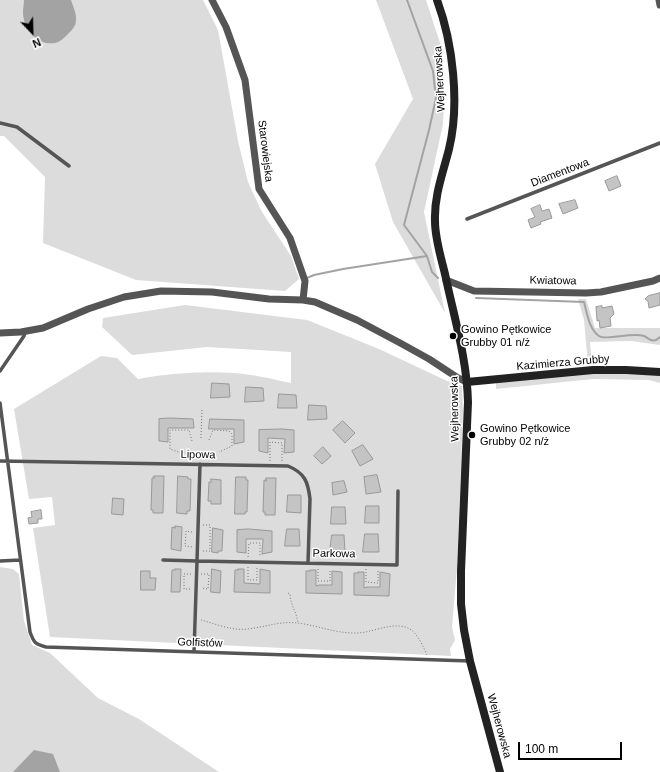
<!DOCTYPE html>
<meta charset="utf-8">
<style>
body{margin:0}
#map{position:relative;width:660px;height:772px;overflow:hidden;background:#fff;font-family:Arial,sans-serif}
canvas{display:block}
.north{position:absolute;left:12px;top:12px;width:40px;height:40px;-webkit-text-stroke:3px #fff;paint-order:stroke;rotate:157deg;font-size:11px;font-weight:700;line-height:16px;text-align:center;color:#000}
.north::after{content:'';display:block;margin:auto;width:14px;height:18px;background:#000;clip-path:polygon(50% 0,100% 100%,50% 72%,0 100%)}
.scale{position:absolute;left:518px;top:742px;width:104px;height:18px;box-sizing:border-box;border:2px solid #000;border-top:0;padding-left:5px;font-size:12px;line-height:14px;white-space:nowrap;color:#000;-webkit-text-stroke:3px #fff;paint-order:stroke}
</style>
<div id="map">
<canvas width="660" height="772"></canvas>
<div class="north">N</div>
<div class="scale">100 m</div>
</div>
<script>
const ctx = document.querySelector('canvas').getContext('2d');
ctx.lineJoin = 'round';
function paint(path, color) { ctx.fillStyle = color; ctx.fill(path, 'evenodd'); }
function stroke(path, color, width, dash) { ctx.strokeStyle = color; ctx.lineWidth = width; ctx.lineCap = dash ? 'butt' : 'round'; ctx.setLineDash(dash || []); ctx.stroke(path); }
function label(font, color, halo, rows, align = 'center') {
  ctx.font = font + ' Arial,sans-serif'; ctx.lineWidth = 3; ctx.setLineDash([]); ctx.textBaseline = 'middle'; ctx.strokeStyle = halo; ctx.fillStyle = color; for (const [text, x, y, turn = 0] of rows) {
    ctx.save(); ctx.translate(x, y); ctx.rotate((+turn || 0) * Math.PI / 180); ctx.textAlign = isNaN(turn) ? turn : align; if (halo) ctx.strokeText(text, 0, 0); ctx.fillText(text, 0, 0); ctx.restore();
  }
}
const green = new Path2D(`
 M 0,0 L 203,0 L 218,30 L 238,141 L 248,182 L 262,212 L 291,256 L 299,279 L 285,291 L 136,280 L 43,243 L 45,177 L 4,136 L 0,136 Z
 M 376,0 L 426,0 L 442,49 L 444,101 L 443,124 L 424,212 L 445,313 L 393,222 L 375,164 L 413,99 Z
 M 578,299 L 586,299 L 595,328 L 660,328 L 660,345 L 631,341 L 590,342 L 592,364 L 588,364 L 584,320 Z
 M 185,305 L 307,320 L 379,349 L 447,381 L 462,386 L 463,410 L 461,468 L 457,568 L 452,627 L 455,640 L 450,649 L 451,656 L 50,637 L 33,528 L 55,525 L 52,497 L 29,499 L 14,409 L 101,356 L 117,358 L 138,379 C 170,373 201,371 233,373 C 252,374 272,379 291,383 L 291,352 L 207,347 L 132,355 L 102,327 L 103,318 Z
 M 608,372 L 660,375 L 660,383 L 649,380 L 593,379 L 496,389 L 496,382 Z
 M 0,567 L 13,569 L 19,574 L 24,621 L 32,645 L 50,653 L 98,698 L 139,719 L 219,772 L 0,772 Z`);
const water = new Path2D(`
 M 24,0 L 71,0 C 73,6 77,15 76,21 C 76,26 71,31 68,34 C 64,38 60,42 55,43 C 37,46 23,29 23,12 C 23,8 24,4 24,0 Z
 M 34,750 L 53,754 L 60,772 L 13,772 Z`);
const stream = new Path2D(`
 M 407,0 L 433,71 L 436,98 L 429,130 L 404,225 L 427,256 L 432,272 L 438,278
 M 307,278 L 314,275 L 343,269 L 427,256
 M 476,298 L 584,302 C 587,313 589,329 599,336 C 606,341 631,332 644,336 C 650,339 653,344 660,337`);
const building = new Path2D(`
 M 617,176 L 621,186 L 609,191 L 605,181 Z
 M 575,200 L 578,208 L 563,214 L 559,204 Z
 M 540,205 L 542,211 L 549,209 L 552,218 L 540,222 L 541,224 L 531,228 L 528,220 L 535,217 L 531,209 Z
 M 660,293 L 660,305 L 649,308 L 648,301 L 645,299 L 648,296 Z
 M 602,306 L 602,308 L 612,306 L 614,314 L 610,318 L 611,326 L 600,328 L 599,320 L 597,321 L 596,307 Z
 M 212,383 L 229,384 L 230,397 L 211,398 Z
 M 246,387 L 263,388 L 264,401 L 245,402 Z
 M 279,394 L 296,395 L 297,408 L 278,408 Z
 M 309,405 L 326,406 L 327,419 L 308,420 Z
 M 171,418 L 193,419 L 194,428 L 168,428 L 168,442 L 159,441 L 159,419 Z
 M 210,419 L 244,420 L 244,442 L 234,444 L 234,429 L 209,429 Z
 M 343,421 L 355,433 L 345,443 L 333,430 Z
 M 282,429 L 294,430 L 294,452 L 284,453 L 285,439 L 268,438 L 268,453 L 259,451 L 259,430 Z
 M 363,445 L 373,459 L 360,466 L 352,451 Z
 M 323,447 L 331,456 L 322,464 L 314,456 Z
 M 377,475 L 381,492 L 366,494 L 364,477 Z
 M 154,476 L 164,476 L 163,513 L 153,513 L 153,510 L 151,510 L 152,478 L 154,478 Z
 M 178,476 L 188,477 L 188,479 L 191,479 L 190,511 L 187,511 L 187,514 L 177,513 Z
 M 236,477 L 246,477 L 246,480 L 248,480 L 247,512 L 245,512 L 245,514 L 235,514 Z
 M 266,478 L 276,478 L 275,515 L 265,515 L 265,512 L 263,512 L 264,480 L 266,481 Z
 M 211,479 L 221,480 L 221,504 L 211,504 L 211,501 L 208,501 L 209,482 L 211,482 Z
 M 344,481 L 347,492 L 333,495 L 332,483 Z
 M 288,495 L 301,495 L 301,513 L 287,512 Z
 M 113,498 L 124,499 L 123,515 L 112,514 Z
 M 366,506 L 379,506 L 379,523 L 365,523 Z
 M 332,507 L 345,507 L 346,524 L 331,524 Z
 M 41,510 L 42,519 L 38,519 L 38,523 L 29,524 L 28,518 L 32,517 L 31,512 Z
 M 175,526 L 182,527 L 181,551 L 171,549 L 172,527 L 175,528 Z
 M 213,528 L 223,530 L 222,551 L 218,551 L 218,553 L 212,552 Z
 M 249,529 L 272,531 L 272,552 L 262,554 L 263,539 L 246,539 L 246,553 L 237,552 L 237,530 Z
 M 287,529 L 299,529 L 300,546 L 285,546 Z
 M 365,534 L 378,534 L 379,552 L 363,552 Z
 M 332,535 L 344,535 L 345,552 L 330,552 Z
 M 175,569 L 181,569 L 180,592 L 171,592 L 172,570 L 175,570 Z
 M 212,569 L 221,571 L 220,593 L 211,592 Z
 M 238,569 L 244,569 L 244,583 L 260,584 L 260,569 L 270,571 L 270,593 L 234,592 L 235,570 L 238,570 Z
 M 310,570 L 316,570 L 316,586 L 319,585 L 332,585 L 332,571 L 342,572 L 342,594 L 306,593 L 306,571 L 310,571 Z
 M 141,571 L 150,571 L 150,578 L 156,578 L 155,590 L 141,590 Z
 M 358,572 L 364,572 L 364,588 L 367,587 L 380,587 L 380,572 L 390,574 L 389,596 L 354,595 L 354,573 L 358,573 Z`);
const path = new Path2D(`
 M 201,438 L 202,408
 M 209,440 L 213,430 L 229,431 L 232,434 L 232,446 L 219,452
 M 181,453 L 170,449 L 170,430 L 189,430 L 192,441
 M 270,461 L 270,442 L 282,443 L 282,461
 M 203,525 L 210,525 L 210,551 L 203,551
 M 192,532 L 186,531 L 185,546 L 193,547
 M 248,557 L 249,543 L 260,543 L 260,557
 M 248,567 L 248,580 L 257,580 L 257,568
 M 318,569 L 318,581 L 330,581 L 330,570
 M 366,569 L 366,582 L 378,583 L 378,571
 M 201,574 L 209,574 L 208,589 L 202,588
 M 190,589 L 184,589 L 184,574 L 191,574
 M 288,593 L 290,594 C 290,604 297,613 298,623
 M 201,620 C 216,624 232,631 248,629 C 265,627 280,621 297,623 C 316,625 334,633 354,633 C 371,634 391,621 408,628 C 417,632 423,646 427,655`);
const lane = new Path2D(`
 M 0,123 L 17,127 L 69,166
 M 467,219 L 660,143
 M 0,371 L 24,336 L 25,332
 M 0,403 L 30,632 C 34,643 35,644 46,647 L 470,661
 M 0,461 L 288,466 C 305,473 308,482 310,499 L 308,563
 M 163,560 L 197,561 L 200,464
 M 0,561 L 20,560
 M 194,652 L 197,561 L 397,565 L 398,491`);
const street = new Path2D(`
 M 212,0 L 226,27 L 245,80 L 259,189 L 290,238 L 305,281 L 303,300
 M 659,0 L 660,5
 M 446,280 L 474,291 L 586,293 L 601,292 L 653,281 L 660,278
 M 0,333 L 21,332 L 43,328 L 88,309 L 124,297 L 161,291 L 212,292 L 269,299 L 303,300 L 315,302 L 357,320 L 402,344 L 429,359 L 458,378 L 467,382`);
const secondary = new Path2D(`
 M 437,0 C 453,43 460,104 449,149 C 443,173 434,196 435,221 C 435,239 441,257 445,274 C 454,317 467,359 468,402 L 461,571 L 461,604 L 464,630 L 470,661 L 500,772
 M 467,382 L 593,370 L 626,370 L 660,372`);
const markers = [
 [453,336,4,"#000"],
 [472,435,4,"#000"]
];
const streetNames = [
 ["Wejherowska",440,79,-93],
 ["Starowiejska",265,151,83],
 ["Diamentowa",560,173,-21],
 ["Kwiatowa",553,281,1],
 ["Kazimierza Grubby",563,363,-5],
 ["Wejherowska",455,409,-91],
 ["Lipowa",198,455,1],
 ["Parkowa",334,554,1],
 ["Golfistów",200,643,2],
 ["Wejherowska",499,726,75]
];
const poiNames = [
 ["Gowino Pętkowice",461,330],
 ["Grubby 01 n/ż",461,343],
 ["Gowino Pętkowice",480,429],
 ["Grubby 02 n/ż",480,442]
];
paint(green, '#dcdcdc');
paint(water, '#a3a3a3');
stroke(stream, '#a3a3a3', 2);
paint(building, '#c4c4c4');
stroke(building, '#999', 1);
stroke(path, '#777', 1, [1, 2]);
stroke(lane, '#555', 3.5);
stroke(street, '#555', 7);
stroke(secondary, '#222', 8);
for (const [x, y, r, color] of markers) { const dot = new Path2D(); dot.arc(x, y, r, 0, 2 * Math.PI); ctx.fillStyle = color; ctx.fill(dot); stroke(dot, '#fff', 1.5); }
label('11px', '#000', '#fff', streetNames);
label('11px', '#000', '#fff', poiNames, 'left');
</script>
